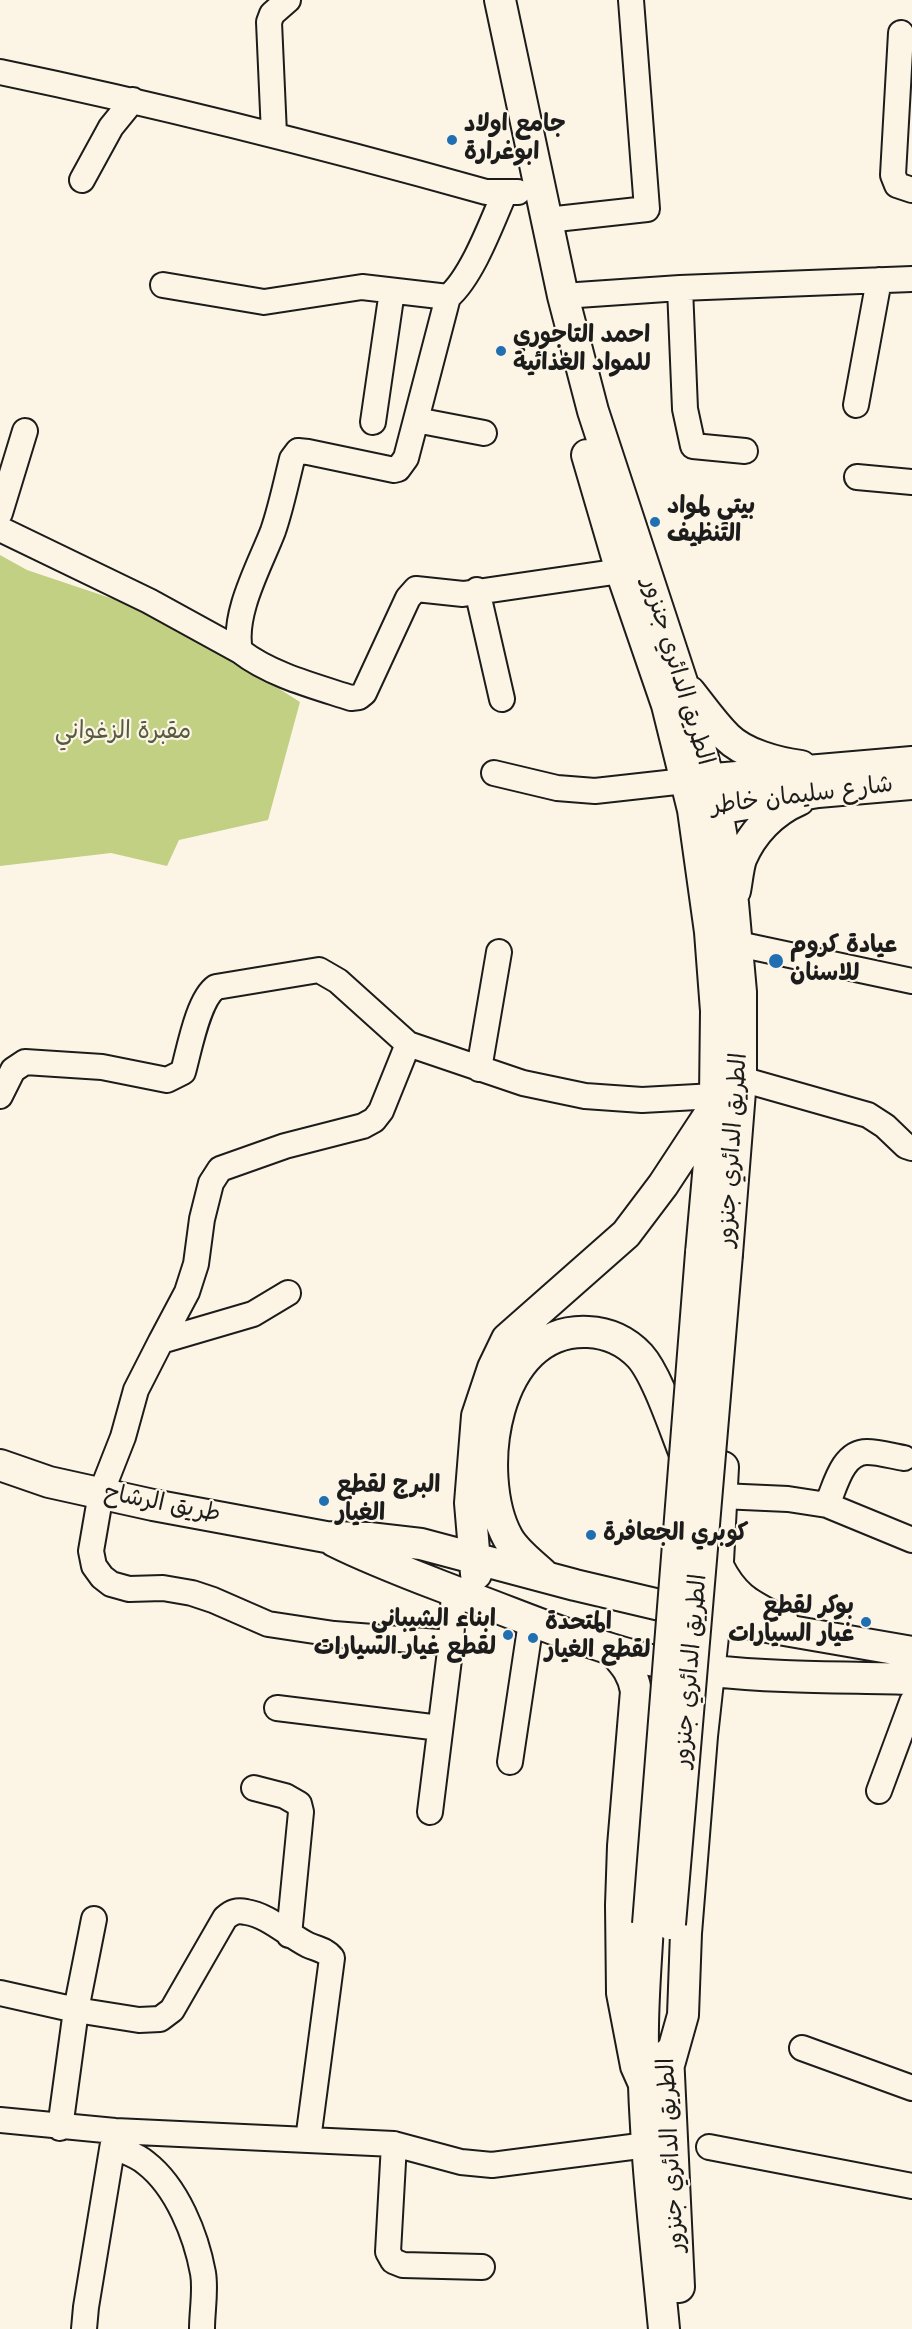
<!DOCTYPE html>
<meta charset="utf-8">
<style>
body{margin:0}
canvas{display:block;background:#fcf5e5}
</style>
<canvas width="912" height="2329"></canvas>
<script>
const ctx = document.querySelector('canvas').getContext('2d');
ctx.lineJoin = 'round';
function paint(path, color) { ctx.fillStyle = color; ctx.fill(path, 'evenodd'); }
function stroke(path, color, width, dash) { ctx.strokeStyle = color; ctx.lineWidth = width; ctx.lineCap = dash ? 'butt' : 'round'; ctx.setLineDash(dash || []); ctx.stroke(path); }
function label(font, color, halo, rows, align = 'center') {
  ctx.font = font + ' Mynerve,"Playpen Sans Arabic",sans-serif'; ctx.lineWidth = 4.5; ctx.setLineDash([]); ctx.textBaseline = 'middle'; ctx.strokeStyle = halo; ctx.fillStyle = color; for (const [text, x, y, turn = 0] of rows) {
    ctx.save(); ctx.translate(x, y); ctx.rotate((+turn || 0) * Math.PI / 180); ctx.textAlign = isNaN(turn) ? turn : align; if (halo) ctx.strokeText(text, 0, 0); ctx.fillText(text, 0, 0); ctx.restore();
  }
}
const green = new Path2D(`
 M 0,555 L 27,570 L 164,616 L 300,702 L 268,820 L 179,840 L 167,866 L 111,853 L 0,866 Z`);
const minor = new Path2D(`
 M 901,33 L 893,175 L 897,185 L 912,190
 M 0,72 C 164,106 325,147 486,192 L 518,192
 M 274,134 L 269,22 L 272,14 L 288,0
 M 82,180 L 111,127 L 133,100
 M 547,220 L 647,209 L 631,0
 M 163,285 L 264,302 L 362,287 L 448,297
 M 680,288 L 685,409 L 693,446 L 745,451
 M 563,296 L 680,288 L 912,279
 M 856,405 L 879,280
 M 416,420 L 484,433
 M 373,422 L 392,291
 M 857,477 L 912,482
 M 0,513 L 25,431
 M 0,529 L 149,601 L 240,651 C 271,675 314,686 351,698 L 359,697 L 364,693 L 408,598 L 416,589 L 463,594 L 621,571
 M 477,590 L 502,699
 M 240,651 C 232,614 260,565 273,531 C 281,508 286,483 292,459 L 298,451 L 308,452 L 394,470 L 398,469 L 406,458 L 448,297 C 472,277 492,222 505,192
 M 494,773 L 557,788 L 595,791 L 685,781
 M 738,944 L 912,981
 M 479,1069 L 499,952
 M 741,1079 L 868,1115 L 885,1126 L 906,1146 L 912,1148
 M 0,1096 L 13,1070 L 25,1062 L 102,1067 L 167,1080 L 183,1072 C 189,1051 198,999 216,987 L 319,970 L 338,981 L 408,1044 L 523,1083 L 585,1096 L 642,1100 L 715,1096
 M 288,1293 L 253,1314 L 161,1341 L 136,1390 L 123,1437 L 101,1493 L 91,1551 L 94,1566 L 102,1577 L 111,1584 L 129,1589 L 163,1588 L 192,1593 L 213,1600 L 268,1624 L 334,1634 L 451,1643
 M 161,1341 L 187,1292 L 196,1264 L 202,1219 L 211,1183 L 220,1169 L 285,1146 L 363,1126 L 374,1120 L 381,1111 L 408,1044
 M 721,1496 L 788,1499 L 827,1505 L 912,1540
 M 827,1505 C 835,1487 842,1452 867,1452 C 879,1452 892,1456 904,1458
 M 277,1708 L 440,1728
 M 510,1762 L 531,1622
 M 254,1788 L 285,1796 L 299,1804 L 301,1812 L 289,1935
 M 879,1791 L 912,1702
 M 430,1812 L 451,1643 L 454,1591
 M 0,1993 L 76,2010 L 139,2020 L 160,2019 L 172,2010 L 225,1918 C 232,1912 237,1910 246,1912 C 268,1915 288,1935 308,1945 C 317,1949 326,1950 332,1958 L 308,2140
 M 802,2048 L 912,2088
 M 0,2120 L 115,2131 L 394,2144 L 461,2162 L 492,2165 L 647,2145
 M 60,2128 L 76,2010 L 94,1919
 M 394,2144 L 388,2252 L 393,2261 L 403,2265 L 482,2267
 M 113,2146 C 123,2151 137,2155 146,2163 C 177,2187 196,2235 203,2273 C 206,2290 202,2311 202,2329
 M 709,2147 L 912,2186
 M 84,2329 L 86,2307 L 115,2131`);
const major = new Path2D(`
 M 500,0 L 563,296 L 593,411 L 682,682 L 717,809 L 733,903 L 741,992 L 741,1079 L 727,1254
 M 587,455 L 621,571 L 667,705 L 693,810 L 710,932 L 716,1011 L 715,1096 L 701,1253
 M 690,692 C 702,707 713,723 727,737 C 744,754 777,763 801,766
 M 691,781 L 912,762
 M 696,810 L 717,809 L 818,792 L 912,784
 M 735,891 C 737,881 738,868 741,859 C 752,833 773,811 799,800
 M 0,1465 L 49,1482 L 153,1505 L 326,1537 L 369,1538 L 421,1544 L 575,1585 L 715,1618 L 912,1652
 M 334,1541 C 380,1564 429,1581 477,1600 C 554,1629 629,1662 712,1671 C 778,1678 845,1677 912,1679
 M 718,1566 C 735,1600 751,1605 783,1622
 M 476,1574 L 470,1503 L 477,1416 L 493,1368 L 507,1339 L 626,1234 L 663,1185 L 711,1112
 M 543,1574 C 531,1563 516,1552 508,1538 C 473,1475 494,1327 588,1332 C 609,1333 626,1341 640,1356 C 657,1375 674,1427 684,1452
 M 614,1652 C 626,1665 633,1674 636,1691 L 623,1846 L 621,1905 L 622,1993 L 636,2066 L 644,2084
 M 648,1924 C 646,1965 642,2006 643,2047 C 644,2141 655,2235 664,2329
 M 668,2054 L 679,2287
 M 667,2072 L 683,2015 L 686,1933 L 702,1736 L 715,1618 L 723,1467`);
const majorBridge = new Path2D(`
 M 648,1924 L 701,1253
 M 670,1924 L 727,1254`);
const markers = [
 [452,140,6,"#1f6fb2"],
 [501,351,6,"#1f6fb2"],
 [655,522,6,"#1f6fb2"],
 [776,961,8,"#1f6fb2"],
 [324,1501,6,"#1f6fb2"],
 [591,1535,6,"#1f6fb2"],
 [866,1622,6,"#1f6fb2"],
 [508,1635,6,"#1f6fb2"],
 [533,1638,6,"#1f6fb2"]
];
const poiNames = [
 ["جامع اولاد",464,126],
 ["ابوغرارة",464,154],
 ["احمد التاجوري",513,337],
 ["للمواد الغذائية",513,365],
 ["بيتي لمواد",667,508],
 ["التنظيف",667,536],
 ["عيادة كروم",790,947],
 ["للاسنان",790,975],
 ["البرج لقطع",336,1487],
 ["الغيار",336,1515],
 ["كوبري الجعافرة",603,1535],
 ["بوكر لقطع",854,1608,"right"],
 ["غيار السيارات",854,1636,"right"],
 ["ابناء الشيباني",496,1621,"right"],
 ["لقطع غيار السيارات",496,1649,"right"],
 ["المتحدة",545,1624],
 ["لقطع الغيار",545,1652]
];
const streetNames = [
 ["الطريق الدائري جنزور",676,672,73],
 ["شارع سليمان خاطر",802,797,-7],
 ["الطريق الدائري جنزور",734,1150,-86],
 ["طريق الرشاح",162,1505,11],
 ["الطريق الدائري جنزور",692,1671,-85],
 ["الطريق الدائري جنزور",673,2155,-93]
];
const parkNames = [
 ["مقبرة الزغواني",123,733]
];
paint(green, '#c2d084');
stroke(minor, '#1c1c1c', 28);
stroke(major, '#1c1c1c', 34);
stroke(minor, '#fcf5e5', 24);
stroke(major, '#fcf5e5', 30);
stroke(majorBridge, '#1c1c1c', 34, []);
stroke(majorBridge, '#fcf5e5', 30);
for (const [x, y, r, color] of markers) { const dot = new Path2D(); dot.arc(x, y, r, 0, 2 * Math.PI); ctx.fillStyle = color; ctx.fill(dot); stroke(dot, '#fcf5e5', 2); }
label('bold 24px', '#1c1c1c', '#fcf5e5', poiNames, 'left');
label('24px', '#1c1c1c', '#fcf5e5', streetNames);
label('24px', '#565b40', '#fcf5e5', parkNames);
</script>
